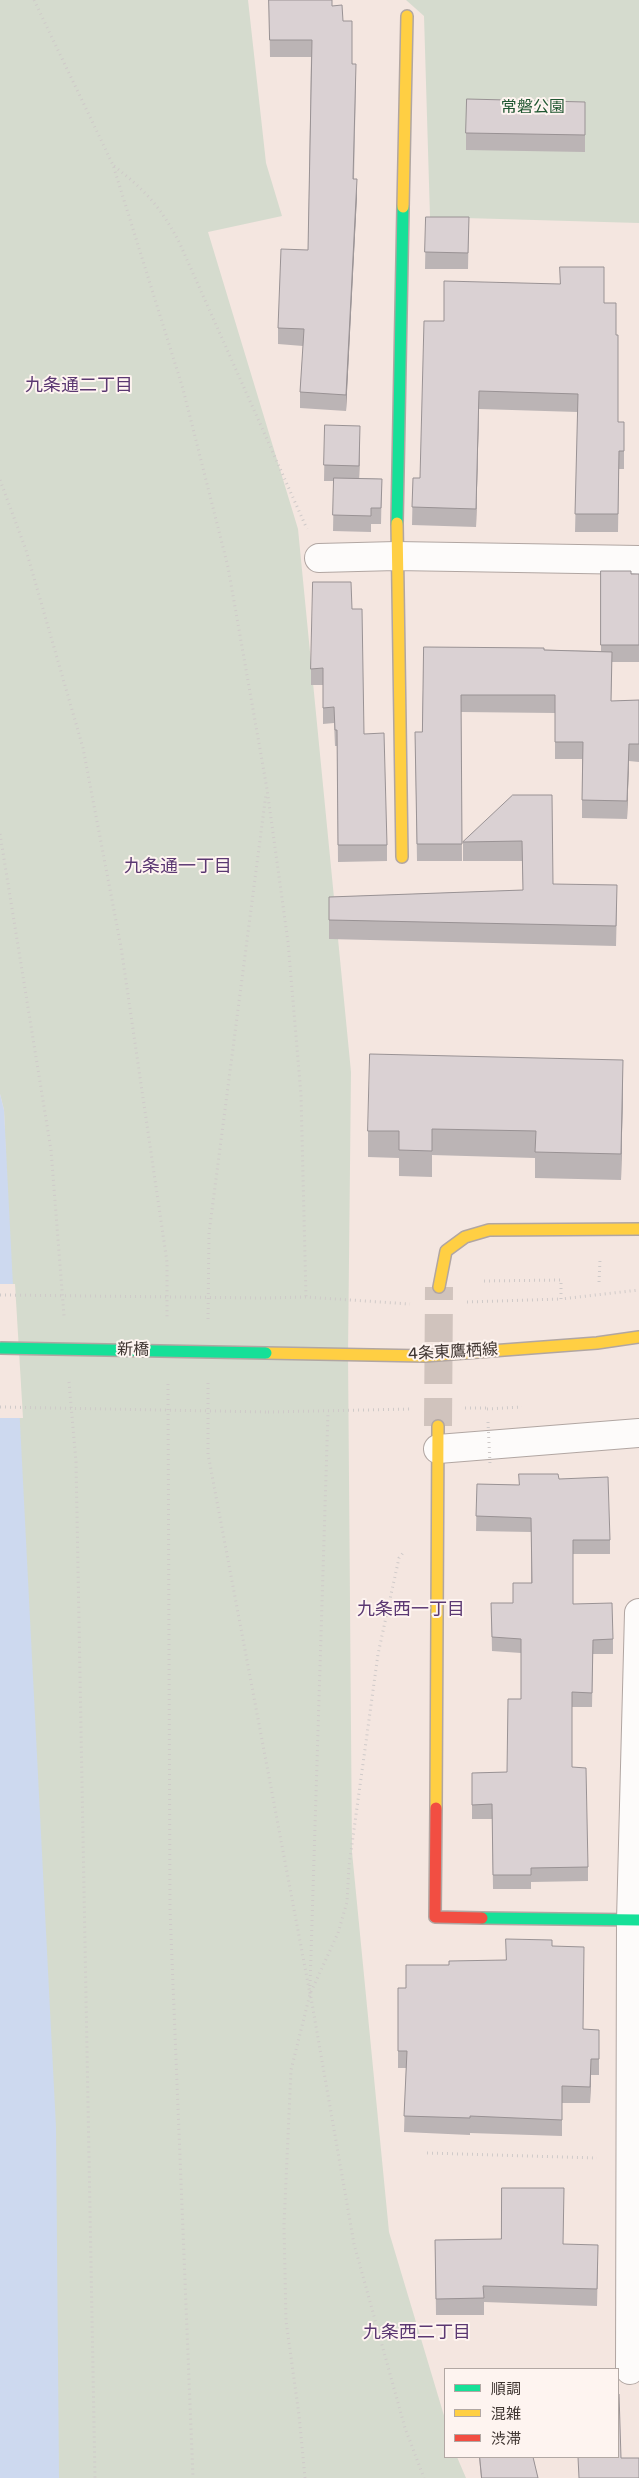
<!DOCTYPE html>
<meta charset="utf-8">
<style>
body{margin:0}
#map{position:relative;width:639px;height:2478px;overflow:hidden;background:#f4e6e0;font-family:Rubik,"Noto Sans JP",sans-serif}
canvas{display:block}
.legend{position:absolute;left:444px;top:2368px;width:175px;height:90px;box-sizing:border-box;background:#fef4f0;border:1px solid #b2a8a4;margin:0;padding:6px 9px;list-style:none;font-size:15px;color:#3f3531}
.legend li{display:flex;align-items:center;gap:10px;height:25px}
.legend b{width:25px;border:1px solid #b2a8a4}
</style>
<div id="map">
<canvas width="639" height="2478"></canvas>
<ul class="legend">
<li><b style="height:6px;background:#16e098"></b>順調</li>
<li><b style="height:6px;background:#ffcf43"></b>混雑</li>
<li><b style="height:6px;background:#f24e42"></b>渋滞</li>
</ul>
</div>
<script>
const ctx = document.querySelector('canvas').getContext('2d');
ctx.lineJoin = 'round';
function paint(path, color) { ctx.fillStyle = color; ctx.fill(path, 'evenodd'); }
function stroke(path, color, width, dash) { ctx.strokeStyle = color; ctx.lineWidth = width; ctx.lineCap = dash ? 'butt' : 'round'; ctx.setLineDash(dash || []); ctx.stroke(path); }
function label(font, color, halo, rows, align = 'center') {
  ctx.font = font + ' Rubik,"Noto Sans JP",sans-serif'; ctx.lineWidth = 4; ctx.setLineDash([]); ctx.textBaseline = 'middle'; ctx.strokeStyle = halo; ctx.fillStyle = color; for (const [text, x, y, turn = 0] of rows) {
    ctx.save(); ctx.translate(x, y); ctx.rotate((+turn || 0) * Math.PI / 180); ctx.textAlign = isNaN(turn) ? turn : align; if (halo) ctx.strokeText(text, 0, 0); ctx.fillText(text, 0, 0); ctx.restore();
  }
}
const green = new Path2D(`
 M 0,0 L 248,0 L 266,163 L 282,216 L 208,232 L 298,529 L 351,1072 L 348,1354 L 352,1852 L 389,2232 L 445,2419 L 445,2457 L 457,2457 L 466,2478 L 53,2478 L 4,1110 L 0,1094 Z
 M 406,0 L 639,0 L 639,223 L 430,217 L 424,16 Z`);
const water = new Path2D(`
 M 0,1094 L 4,1110 L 56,2127 L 59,2478 L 0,2478 Z`);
const pier = new Path2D(`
 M 0,1284 L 15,1284 L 23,1418 L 0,1418 Z`);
const secondaryTunnel = new Path2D(`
 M 438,1426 L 439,1287`);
const path = new Path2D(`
 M 34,0 L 113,165 L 183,389 L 228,567 L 267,789 L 288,942 L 301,1095 L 306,1297
 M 114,166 C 146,191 161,207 180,244 L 307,529
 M 0,480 L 26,550 L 83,748 L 121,947 L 167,1262 L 167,1320
 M 0,834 L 51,1150 L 64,1316
 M 484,1281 L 561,1280 L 561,1299 L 639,1290
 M 599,1282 L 600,1260
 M 265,1298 L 306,1297 L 410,1304
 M 467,1302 L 561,1299
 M 208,1319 L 209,1233 L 266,794
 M 69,1382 L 76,1462 L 95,2478
 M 208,1383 L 208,1454 L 310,1994
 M 168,1384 L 170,1910 L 193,2478
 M 465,1408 L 487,1408
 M 487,1409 L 522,1407
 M 268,1412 L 411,1409
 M 310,1986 L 328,1412
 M 310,1992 L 354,2244 L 405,2428 L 424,2478
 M 427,2153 L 597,2158
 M 305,2478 L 299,2415 L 286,2321 L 284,2225 L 291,2070 L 310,1994 L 338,1933 L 347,1902 L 349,1866 L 378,1654 L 399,1558 L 403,1553`);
const street = new Path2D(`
 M 319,558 L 396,556 L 639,560
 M 438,1449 L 639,1433
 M 630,2370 L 631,1920 L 639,1613`);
const fast = new Path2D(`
 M 397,523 L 403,207
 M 482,1918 L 639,1920`);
const slow = new Path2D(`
 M 403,207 L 407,16
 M 397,523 L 402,857
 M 439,1287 L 446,1251 L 465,1237 L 489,1230 L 639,1229
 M 266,1353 L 425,1356 L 597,1343 L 639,1337
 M 436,1808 L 438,1426`);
const jam = new Path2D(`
 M 436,1808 L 435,1917 L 482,1918`);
const pathBridge = new Path2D(`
 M 0,1295 L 265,1298
 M 0,1407 L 268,1412
 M 488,1422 L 490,1464`);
const fastBridge = new Path2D(`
 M 0,1348 L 266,1353`);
const wall = new Path2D(`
 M 269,0 L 332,6 L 343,21 L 356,80 L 354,179 L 357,195 L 346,411 L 300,408 L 300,392 L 303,346 L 278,344 L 278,328 L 308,250 L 311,57 L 270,57 Z
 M 585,102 L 585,152 L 466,150 L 466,133 Z
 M 426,217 L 469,217 L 468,269 L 425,269 Z
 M 604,303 L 618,422 L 624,422 L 624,469 L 619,469 L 618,532 L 575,532 L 578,412 L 479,409 L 476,527 L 412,525 L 413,478 L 420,478 L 444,321 Z
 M 325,425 L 360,442 L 359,478 L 382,479 L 381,524 L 371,524 L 371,532 L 333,531 L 334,481 L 324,481 Z
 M 601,571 L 639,574 L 639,662 L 612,662 L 611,701 L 639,700 L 639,762 L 629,761 L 627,819 L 582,818 L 582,759 L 555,759 L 555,713 L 461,712 L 462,861 L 417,861 L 415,732 L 422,732 L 424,647 L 601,651 Z
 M 352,609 L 364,734 L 387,845 L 387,861 L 338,862 L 337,746 L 335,746 L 334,723 L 323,724 L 323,685 L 311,685 L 311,669 Z
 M 513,795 L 553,884 L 617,905 L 616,946 L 329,939 L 329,897 L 523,890 L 522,861 L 463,861 L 463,842 Z
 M 623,1086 L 621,1180 L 535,1178 L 535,1158 L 432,1155 L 432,1177 L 399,1176 L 399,1158 L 368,1157 L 368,1131 Z
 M 559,1479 L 610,1540 L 610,1554 L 573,1554 L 573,1604 L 613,1639 L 613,1654 L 593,1654 L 592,1707 L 572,1707 L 572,1767 L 588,1867 L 588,1881 L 531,1882 L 531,1889 L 493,1889 L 492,1819 L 472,1819 L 472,1773 L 507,1772 L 521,1699 L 521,1653 L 492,1651 L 491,1603 L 513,1603 L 531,1583 L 531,1532 L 476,1531 L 477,1484 L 519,1485 Z
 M 552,1946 L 583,2029 L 599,2030 L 599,2075 L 591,2075 L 590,2103 L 562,2103 L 562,2136 L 470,2133 L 470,2135 L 404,2132 L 406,2068 L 398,2068 L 398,1988 L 406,1988 L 449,1965 L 506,1960 Z
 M 435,2240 L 563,2244 L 598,2262 L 597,2306 L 484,2302 L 484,2315 L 436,2315 Z
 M 479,2457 L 533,2457 L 538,2478 L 481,2478 Z`);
const shadedWall = new Path2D(`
 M 357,179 L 357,195 L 346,411 L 346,395 Z
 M 479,391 L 479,409 L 476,527 L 476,509 Z
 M 360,426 L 360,442 L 359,482 L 359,466 Z
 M 629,744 L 629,761 L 627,819 L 627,801 Z
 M 623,1060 L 623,1086 L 621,1180 L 621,1154 Z
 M 591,2059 L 591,2075 L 590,2103 L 590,2087 Z`);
const building = new Path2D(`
 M 269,0 L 332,0 L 332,6 L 342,5 L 343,21 L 352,21 L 352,64 L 356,64 L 353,179 L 357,179 L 346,395 L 300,392 L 304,329 L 278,328 L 281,249 L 308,250 L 312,40 L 270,40 Z
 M 467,99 L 585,102 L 585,135 L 466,133 Z
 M 426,217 L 469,217 L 468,253 L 425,252 Z
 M 560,267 L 604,267 L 604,303 L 616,303 L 616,335 L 618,335 L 618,422 L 624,422 L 624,451 L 619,451 L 618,514 L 575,514 L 578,394 L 479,391 L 476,509 L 412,507 L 413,478 L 420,478 L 424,321 L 444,321 L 444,281 L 560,284 Z
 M 325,425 L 360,426 L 359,466 L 324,465 Z
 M 334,478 L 382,479 L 381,508 L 371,508 L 371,516 L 333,515 Z
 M 601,571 L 631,571 L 631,574 L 639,574 L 639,645 L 601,645 Z
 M 313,582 L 351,582 L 352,609 L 362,609 L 364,734 L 384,733 L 387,845 L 338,845 L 337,730 L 335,730 L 334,707 L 323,708 L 323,668 L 311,669 Z
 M 424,647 L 544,648 L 544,650 L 612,652 L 611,701 L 639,700 L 639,744 L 629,744 L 627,801 L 582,800 L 583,742 L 555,742 L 555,695 L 461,695 L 462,844 L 417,844 L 415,732 L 422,732 Z
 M 513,795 L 552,795 L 553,884 L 617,885 L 616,926 L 329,920 L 329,897 L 523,890 L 522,841 L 463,842 Z
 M 370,1054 L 623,1060 L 621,1154 L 535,1152 L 536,1131 L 432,1129 L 432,1151 L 399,1150 L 399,1131 L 368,1131 Z
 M 519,1474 L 558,1474 L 559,1479 L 608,1477 L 610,1540 L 573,1540 L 573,1604 L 612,1603 L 613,1639 L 593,1640 L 592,1693 L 572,1692 L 572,1767 L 586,1768 L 588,1867 L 531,1868 L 531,1875 L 493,1875 L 492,1804 L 472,1805 L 472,1773 L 507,1772 L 508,1699 L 521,1699 L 521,1639 L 492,1637 L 491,1603 L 513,1603 L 513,1583 L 532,1583 L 531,1518 L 476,1516 L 477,1484 L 519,1485 Z
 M 506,1939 L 552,1940 L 552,1946 L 584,1947 L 583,2029 L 599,2030 L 599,2059 L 591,2059 L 590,2087 L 562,2086 L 562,2120 L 470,2116 L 470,2118 L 404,2116 L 407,2051 L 398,2051 L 398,1988 L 406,1988 L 406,1965 L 449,1965 L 449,1961 L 506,1960 Z
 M 502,2188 L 564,2188 L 563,2244 L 598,2245 L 597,2289 L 483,2286 L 484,2298 L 436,2299 L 435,2240 L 501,2239 Z
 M 618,2394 L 619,2394 L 621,2458 L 639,2458 L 639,2478 L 579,2478 L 578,2457 L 618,2457 Z
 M 480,2457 L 533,2457 L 538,2478 L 482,2478 Z`);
const parkNames = [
 ["常磐公園",533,107]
];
const streetNames = [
 ["新橋",133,1350,1],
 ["4条東鷹栖線",453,1352,-3]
];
const neighbourhoodNames = [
 ["九条通二丁目",79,386],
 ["九条通一丁目",178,867],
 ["九条西一丁目",411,1610],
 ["九条西二丁目",417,2333]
];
paint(green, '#d5dbce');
paint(water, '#cdd9ef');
paint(pier, '#f4e6e0');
stroke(secondaryTunnel, '#d0c3bd', 28, [28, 14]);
stroke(street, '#b1a6a2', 30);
stroke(fast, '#b1a6a2', 14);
stroke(slow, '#b1a6a2', 14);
stroke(jam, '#b1a6a2', 14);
stroke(path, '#cfcac9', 3, [1, 4]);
stroke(street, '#fdfbfa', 28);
stroke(fast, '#16e098', 11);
stroke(slow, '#ffcf43', 11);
stroke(jam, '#f24e42', 11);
stroke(fastBridge, '#b1a6a2', 14, []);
stroke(pathBridge, '#cfcac9', 3, [1, 4]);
stroke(fastBridge, '#16e098', 11);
paint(wall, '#bbb4b5');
paint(shadedWall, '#999294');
paint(building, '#dad1d3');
stroke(building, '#999294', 1);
label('16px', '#215732', '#fef4f0', parkNames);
label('16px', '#3f3531', '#fef4f0', streetNames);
label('18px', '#5b3872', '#fef4f0', neighbourhoodNames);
</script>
